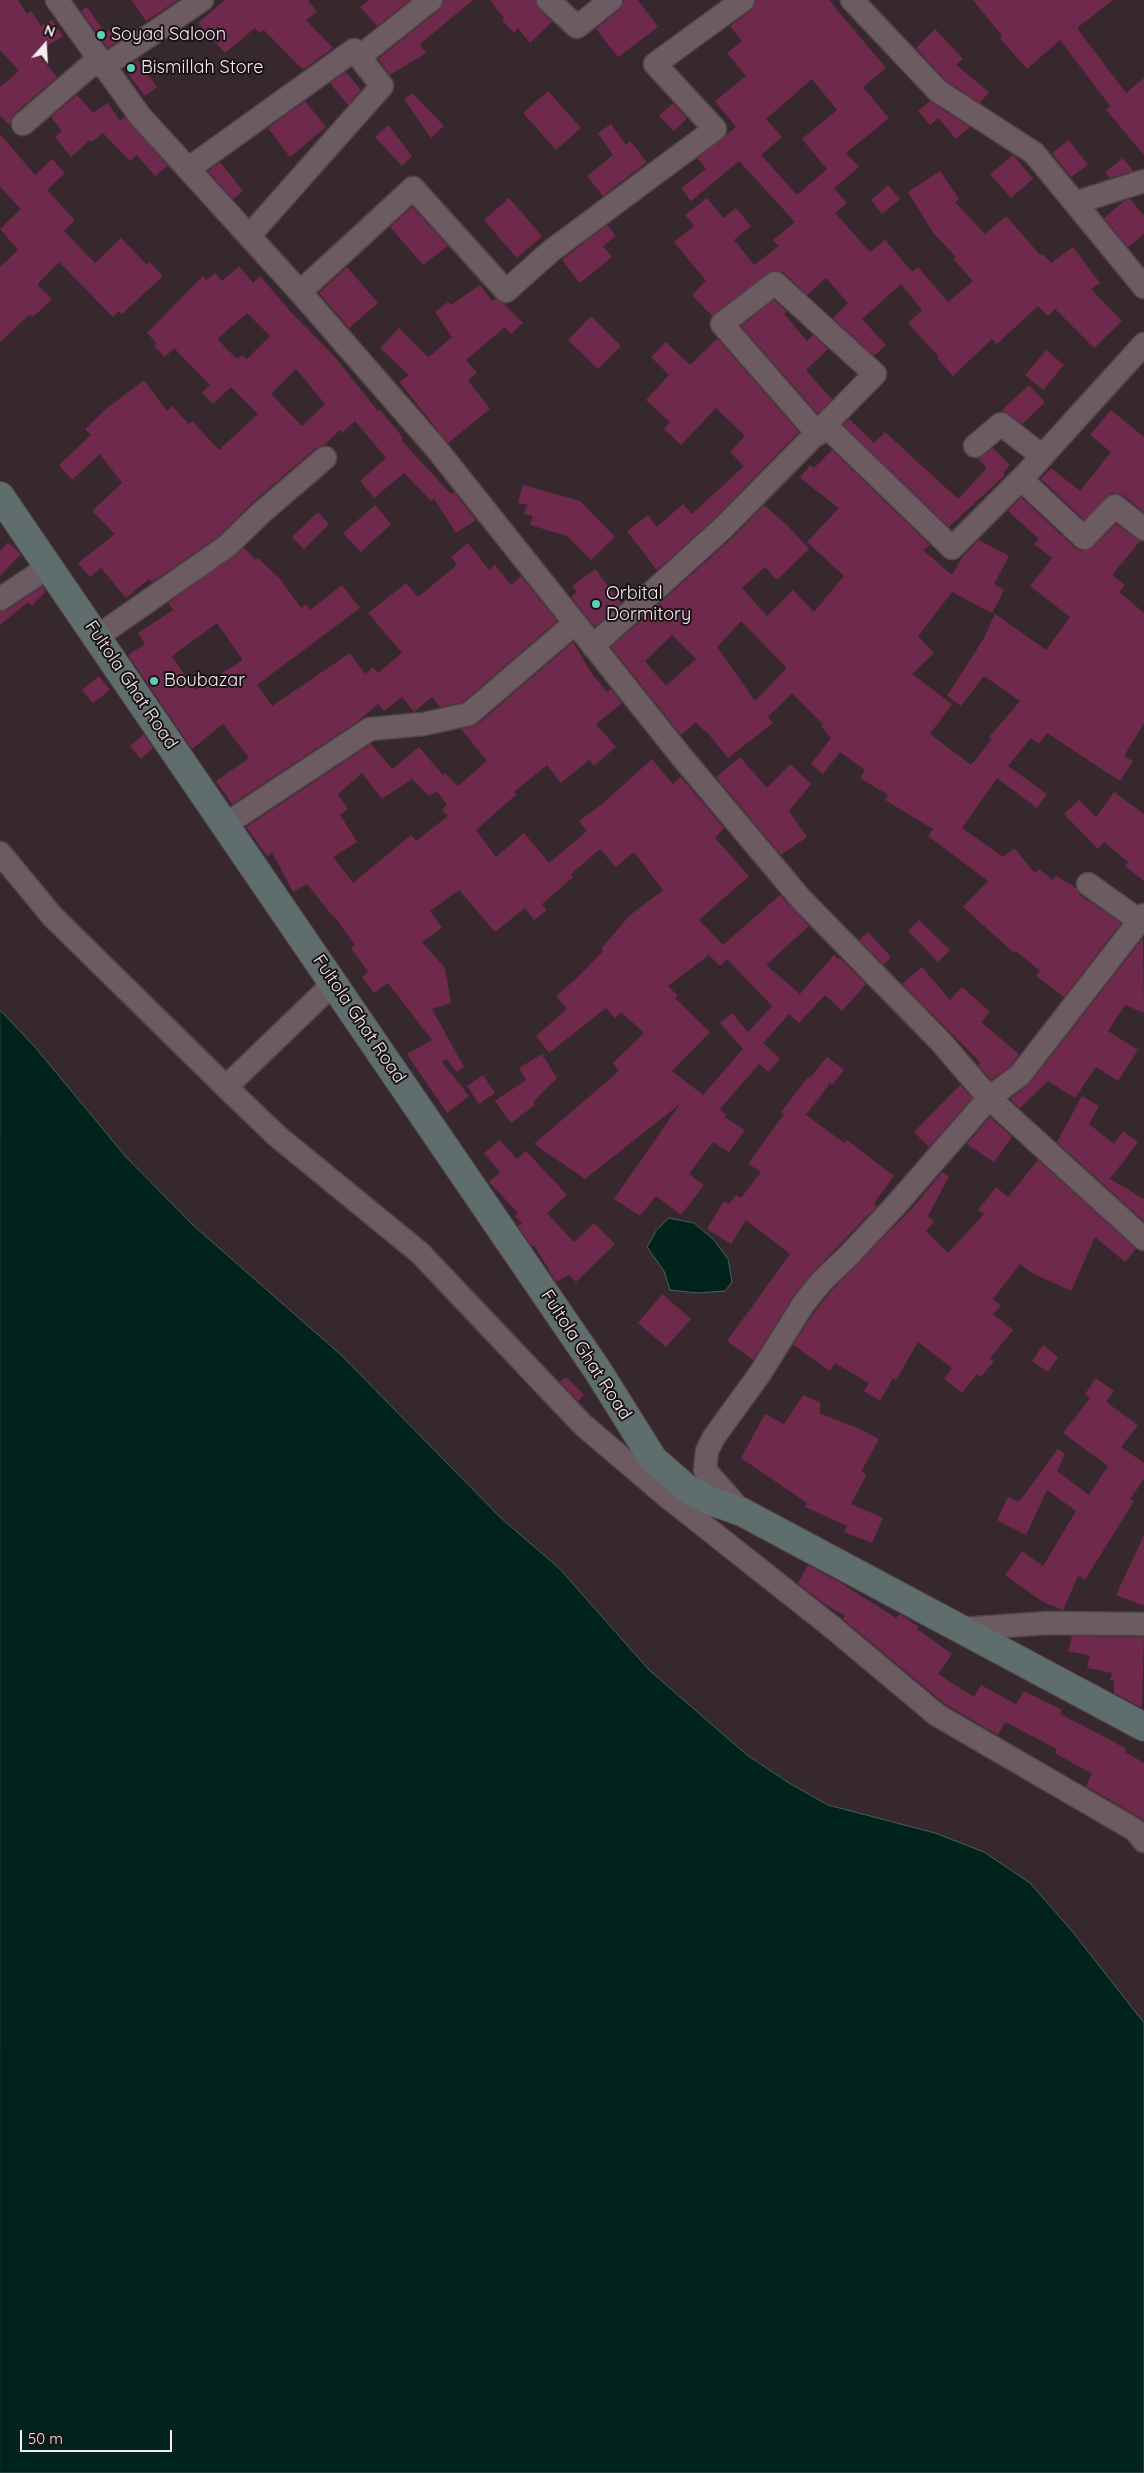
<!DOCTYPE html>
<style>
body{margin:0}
#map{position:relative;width:1144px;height:2473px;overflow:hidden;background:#37282e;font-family:Quicksand,sans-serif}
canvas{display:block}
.north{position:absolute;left:20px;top:20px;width:50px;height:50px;-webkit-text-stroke:4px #1a1316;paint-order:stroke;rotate:19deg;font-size:14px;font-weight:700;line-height:20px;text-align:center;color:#f6ebef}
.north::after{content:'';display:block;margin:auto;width:18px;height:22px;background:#f6ebef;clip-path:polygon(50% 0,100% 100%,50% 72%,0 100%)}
.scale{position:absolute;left:20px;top:2430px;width:152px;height:22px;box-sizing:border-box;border:2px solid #f6ebef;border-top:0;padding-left:6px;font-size:15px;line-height:18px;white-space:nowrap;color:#f6ebef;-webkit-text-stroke:4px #1a1316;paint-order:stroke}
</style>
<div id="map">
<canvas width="1144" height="2473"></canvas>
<div class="north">N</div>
<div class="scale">50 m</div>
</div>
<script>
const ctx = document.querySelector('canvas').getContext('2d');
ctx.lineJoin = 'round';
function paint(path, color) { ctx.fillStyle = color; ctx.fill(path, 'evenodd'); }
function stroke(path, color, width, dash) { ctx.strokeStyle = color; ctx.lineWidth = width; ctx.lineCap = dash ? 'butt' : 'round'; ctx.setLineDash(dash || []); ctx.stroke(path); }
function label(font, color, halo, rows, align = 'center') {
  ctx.font = font + ' Quicksand,sans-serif'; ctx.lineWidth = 4; ctx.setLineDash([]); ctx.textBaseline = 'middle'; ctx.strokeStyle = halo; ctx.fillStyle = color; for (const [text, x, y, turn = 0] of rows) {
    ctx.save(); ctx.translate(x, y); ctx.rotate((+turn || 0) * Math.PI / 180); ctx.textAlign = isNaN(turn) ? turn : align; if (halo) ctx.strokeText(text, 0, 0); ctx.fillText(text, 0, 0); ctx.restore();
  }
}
const water = new Path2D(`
 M 0,1010 L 35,1047 L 126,1157 L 194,1226 L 340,1354 L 501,1518 L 560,1569 L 649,1670 L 747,1755 L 789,1783 L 828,1805 L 935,1833 L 984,1852 L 1030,1883 L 1072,1931 L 1144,2023 L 1144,2473 L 0,2473 Z
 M 669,1218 L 694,1223 L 713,1239 L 728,1259 L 732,1282 L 725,1291 L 698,1293 L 670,1290 L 664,1271 L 647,1247 L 656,1231 Z`);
const building = new Path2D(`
 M 0,0 L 18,0 L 27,14 L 31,11 L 41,26 L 52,20 L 63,36 L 37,53 L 57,77 L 14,114 L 9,125 L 0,115 L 0,87 L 19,71 L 0,50 Z
 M 131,0 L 178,0 L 146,21 Z
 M 225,0 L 308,0 L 317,12 L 306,20 L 333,48 L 303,70 L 264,30 L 260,33 L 255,28 L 225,53 L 198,23 Z
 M 369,0 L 410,0 L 377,26 L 360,7 Z
 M 444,0 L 473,0 L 420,44 L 426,53 L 390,75 L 378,59 L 439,10 Z
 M 490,0 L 535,0 L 539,9 L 552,22 L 530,43 L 518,28 L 514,33 L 502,20 L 504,18 Z
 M 625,0 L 638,0 L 658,27 L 618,57 L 596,29 L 619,10 Z
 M 756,0 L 829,0 L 886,68 L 863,87 L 889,118 L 846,153 L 859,167 L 834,188 L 847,203 L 835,213 L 870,252 L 885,240 L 912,272 L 918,267 L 948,302 L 973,281 L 953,259 L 956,257 L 934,234 L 908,192 L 940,171 L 959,199 L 955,202 L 985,234 L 1006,216 L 1041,256 L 1043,254 L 1051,263 L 1073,247 L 1100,283 L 1091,289 L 1122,321 L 1094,348 L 1055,309 L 1048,316 L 1038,306 L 997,344 L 992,339 L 953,376 L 937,358 L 939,357 L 908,323 L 922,310 L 901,284 L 862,319 L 886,345 L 874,356 L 833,318 L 848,303 L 826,278 L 807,295 L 784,273 L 772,270 L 712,316 L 692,295 L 706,281 L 674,242 L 694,226 L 685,215 L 707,198 L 723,218 L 736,208 L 751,226 L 734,240 L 754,265 L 779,246 L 773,240 L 795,222 L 739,161 L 691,201 L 681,188 L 706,169 L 697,158 L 736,127 L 715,101 L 746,76 L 727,53 L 742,41 L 730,26 L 751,10 ZM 812,79 L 837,110 L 802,139 L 827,169 L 797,195 L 761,155 L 782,137 L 766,119 Z
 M 973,0 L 1113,0 L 1077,28 L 1126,93 L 1144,78 L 1144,155 L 1106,110 L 1110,106 L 1060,40 L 1027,69 L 1000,38 L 1002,36 Z
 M 87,7 L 105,33 L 113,27 L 122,39 L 108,48 L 81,11 Z
 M 935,29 L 963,59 L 956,65 L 989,92 L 980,103 L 946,81 L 916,48 Z
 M 137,60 L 157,87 L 145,96 L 124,68 Z
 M 346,72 L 361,90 L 348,105 L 330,83 Z
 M 548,91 L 581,128 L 556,150 L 523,113 Z
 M 412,93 L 444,126 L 431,138 L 404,99 Z
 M 77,95 L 93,113 L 108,103 L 120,121 L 125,117 L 168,166 L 155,176 L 137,155 L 130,161 L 103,133 L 92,142 L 90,140 L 71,157 L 55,137 L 62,131 L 51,117 Z
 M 305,101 L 326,127 L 290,157 L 268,128 Z
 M 930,101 L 931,102 L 970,127 L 956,139 L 938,118 L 930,125 L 918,111 Z
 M 673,103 L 687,118 L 674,131 L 659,116 Z
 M 611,124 L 626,145 L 630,141 L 647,162 L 603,196 L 587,176 L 613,155 L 598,133 Z
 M 388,125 L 412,156 L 402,166 L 375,137 Z
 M 0,134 L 35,175 L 52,159 L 65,173 L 47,190 L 75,220 L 64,231 L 95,263 L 121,238 L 147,265 L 150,262 L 163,276 L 122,314 L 119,311 L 113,317 L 59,262 L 37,285 L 52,299 L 33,317 L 30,314 L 0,342 L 0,267 L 18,250 L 0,229 L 21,209 L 0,187 Z
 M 1069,140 L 1088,165 L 1071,177 L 1052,153 Z
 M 1013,155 L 1033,179 L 1011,198 L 990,174 Z
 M 1123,158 L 1133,171 L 1110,178 L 1105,172 Z
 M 220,162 L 243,191 L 233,199 L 208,171 Z
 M 888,185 L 900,199 L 882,214 L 871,200 Z
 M 509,198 L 542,236 L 517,258 L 484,220 Z
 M 1130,199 L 1144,216 L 1144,234 L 1128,247 L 1104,218 L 1124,201 Z
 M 412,207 L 448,246 L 423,265 L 390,227 Z
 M 607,225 L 616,236 L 603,246 L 612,257 L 580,283 L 562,260 Z
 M 239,266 L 253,283 L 260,276 L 290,311 L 334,356 L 378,411 L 380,410 L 400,434 L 403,439 L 401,440 L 451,494 L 454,492 L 476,520 L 456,533 L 434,499 L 431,501 L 404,473 L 374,498 L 360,481 L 386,458 L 355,421 L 342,433 L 340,430 L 324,445 L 316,448 L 252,503 L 219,536 L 152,582 L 149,579 L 126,598 L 101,568 L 90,577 L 78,563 L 115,534 L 92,511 L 122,483 L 100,454 L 72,480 L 59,465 L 91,435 L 85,429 L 106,409 L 144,380 L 167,411 L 172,406 L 189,424 L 192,421 L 219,450 L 258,414 L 231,387 L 213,404 L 202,393 L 210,385 L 174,348 L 165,357 L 154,346 L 157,343 L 147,333 L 203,276 L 206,280 L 215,273 L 222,281 ZM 247,313 L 270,336 L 247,359 L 242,355 L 237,359 L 217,339 ZM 296,369 L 325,404 L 302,426 L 271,394 Z
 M 347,267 L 378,303 L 349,328 L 319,293 Z
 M 480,285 L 492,301 L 495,298 L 504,304 L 523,323 L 511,334 L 505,327 L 466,360 L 477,373 L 468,380 L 490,409 L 448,443 L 399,382 L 409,375 L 380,348 L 399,328 L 428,357 L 430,356 L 452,337 L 435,312 L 448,302 L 451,305 Z
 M 774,300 L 787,312 L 784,314 L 807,341 L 813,335 L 828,349 L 807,369 L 807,372 L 832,399 L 818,414 L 741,326 Z
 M 591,316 L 621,346 L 598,369 L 568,340 Z
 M 716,337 L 799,432 L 715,518 L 657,570 L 627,531 L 648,515 L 657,527 L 683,504 L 692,514 L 744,466 L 730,452 L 745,436 L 716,408 L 681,445 L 664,429 L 670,422 L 646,400 L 669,375 L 651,357 L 666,342 L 690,365 L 717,339 Z
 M 1046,350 L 1064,365 L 1043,390 L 1025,375 Z
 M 1029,385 L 1045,402 L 1022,424 L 1002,410 Z
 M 1111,410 L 1144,437 L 1144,512 L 1123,495 L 1111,493 L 1084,520 L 1041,479 L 1051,468 L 1080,491 L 1111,452 L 1090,435 Z
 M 849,419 L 874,443 L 885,432 L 958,499 L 987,468 L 978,459 L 993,448 L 1010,465 L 1003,473 L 1005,475 L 949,527 L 843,425 Z
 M 832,450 L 930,545 L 923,550 L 952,575 L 963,556 L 979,540 L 1009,556 L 994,584 L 1004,590 L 992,613 L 952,592 L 918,636 L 934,653 L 912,674 L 952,704 L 930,734 L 971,765 L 992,739 L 989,737 L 1020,701 L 984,676 L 961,706 L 947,696 L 984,638 L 995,614 L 1046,650 L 1070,617 L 1030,586 L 1052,558 L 1034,544 L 1039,539 L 1008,511 L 1021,497 L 1075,548 L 1081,551 L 1093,547 L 1116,524 L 1140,541 L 1112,575 L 1125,585 L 1119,592 L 1144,613 L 1144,723 L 1124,756 L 1133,761 L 1120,781 L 1047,733 L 1039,744 L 1031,738 L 1008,766 L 1047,794 L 1037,808 L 997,778 L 962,828 L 1003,857 L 1014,848 L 1035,873 L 1039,869 L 1053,880 L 1056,876 L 1076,888 L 1080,895 L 1121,923 L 1064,997 L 1036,976 L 1040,971 L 1016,951 L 1014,953 L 963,907 L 988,881 L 928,836 L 933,829 L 885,800 L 888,795 L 860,778 L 865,770 L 840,752 L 823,774 L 811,764 L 831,738 L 821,726 L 823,724 L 792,693 L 768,717 L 773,723 L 728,758 L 706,731 L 705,732 L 696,722 L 681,735 L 611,647 L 733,537 L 764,505 L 788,526 L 809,549 L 777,580 L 765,567 L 742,588 L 767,616 L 793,590 L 814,612 L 844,576 L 807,542 L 839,508 L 800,478 L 810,465 L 814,468 ZM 741,621 L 787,668 L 755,701 L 717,647 ZM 672,635 L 696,659 L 666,686 L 645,661 Z
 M 523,485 L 580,501 L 615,537 L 591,560 L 567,536 L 530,525 L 533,516 L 524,514 L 527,505 L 518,503 Z
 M 375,505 L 391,524 L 361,552 L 343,533 Z
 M 318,512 L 329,524 L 304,549 L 292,537 Z
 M 8,542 L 21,554 L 0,576 L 0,551 Z
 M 468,543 L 489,570 L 495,565 L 511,585 L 521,576 L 557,621 L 463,702 L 440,707 L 432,697 L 414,712 L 402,697 L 384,711 L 378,704 L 357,722 L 232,804 L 216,781 L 249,758 L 223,724 L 192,749 L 128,655 L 145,644 L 138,633 L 173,610 L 168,603 L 244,548 L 256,560 L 258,558 L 280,579 L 301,608 L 306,604 L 310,610 L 342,585 L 360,608 L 257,685 L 272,706 L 350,653 L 365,674 L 373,667 L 378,673 L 402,653 L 368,613 L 406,583 L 418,597 L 457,565 L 451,557 ZM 217,623 L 243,660 L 195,690 L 172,656 Z
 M 595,569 L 621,603 L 595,627 L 571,597 L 577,592 L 572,586 Z
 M 43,586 L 46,591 L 32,606 L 28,602 L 0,625 L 0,612 L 7,610 Z
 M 573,642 L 592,674 L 607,692 L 611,689 L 622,703 L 596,724 L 616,747 L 594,766 L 589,760 L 561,783 L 547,765 L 514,792 L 517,794 L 476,830 L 496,857 L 524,833 L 549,863 L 587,831 L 579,821 L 602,804 L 652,759 L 673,784 L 681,777 L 724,828 L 715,838 L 749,876 L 699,920 L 723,945 L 780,895 L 809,926 L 766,965 L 800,994 L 834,955 L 838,959 L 840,958 L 866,984 L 842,1011 L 825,995 L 799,1023 L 789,1014 L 763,1043 L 780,1059 L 768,1072 L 759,1064 L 720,1109 L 726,1115 L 724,1117 L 745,1130 L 729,1152 L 713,1142 L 689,1174 L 704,1185 L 681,1215 L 656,1196 L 640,1216 L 614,1199 L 680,1104 L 585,1179 L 534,1144 L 619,1071 L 613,1063 L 644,1033 L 621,1012 L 615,1018 L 606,1008 L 549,1053 L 536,1036 L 567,1009 L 556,996 L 577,978 L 603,951 L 601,949 L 629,916 L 663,890 L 634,852 L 616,867 L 600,849 L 571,874 L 573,877 L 542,904 L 547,910 L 534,920 L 525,908 L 495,932 L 459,890 L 430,911 L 442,928 L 422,942 L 445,968 L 451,1003 L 432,1009 L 464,1067 L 457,1072 L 446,1059 L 442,1062 L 469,1096 L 447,1113 L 407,1054 L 432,1040 L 388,983 L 374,993 L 362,977 L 368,972 L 351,948 L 355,945 L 335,917 L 334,918 L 307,884 L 293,892 L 272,852 L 267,856 L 246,827 L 371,744 L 392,769 L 419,747 L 443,775 L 445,773 L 458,786 L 487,761 L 461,729 L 478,724 ZM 362,773 L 382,799 L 412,779 L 429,796 L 437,791 L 447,805 L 442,810 L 448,816 L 416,841 L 411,835 L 353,883 L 333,857 L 357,842 L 340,815 L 348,809 L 338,794 ZM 709,955 L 720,966 L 727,959 L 772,1006 L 748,1032 L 732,1013 L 720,1023 L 743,1049 L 703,1095 L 672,1071 L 710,1032 L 675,998 L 678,996 L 668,986 Z
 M 99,676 L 110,690 L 93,703 L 82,690 Z
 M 144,734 L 153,748 L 141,759 L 130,746 Z
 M 740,757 L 767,788 L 790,764 L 811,784 L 789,811 L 807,837 L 781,855 L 716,777 Z
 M 1114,792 L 1144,814 L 1144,881 L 1125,866 L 1128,862 L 1104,842 L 1098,849 L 1064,814 L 1079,800 L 1096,817 Z
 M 919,920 L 950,950 L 938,962 L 908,931 Z
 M 868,932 L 891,957 L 884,965 L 859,940 Z
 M 1143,938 L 1144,1013 L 1125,1005 L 1108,1031 L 1138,1050 L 1118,1081 L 1096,1067 L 1075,1098 L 1048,1081 L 1020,1108 L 1010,1099 L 1030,1083 Z
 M 922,967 L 950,1000 L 962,987 L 990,1012 L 981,1022 L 1019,1054 L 1011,1066 L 991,1080 L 978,1065 L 981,1063 L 902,984 Z
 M 542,1054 L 557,1078 L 533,1102 L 535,1105 L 511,1123 L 495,1101 L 526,1080 L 519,1068 Z
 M 827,1057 L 844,1070 L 832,1085 L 830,1083 L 806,1115 L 844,1143 L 847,1140 L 894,1176 L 874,1203 L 877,1206 L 813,1272 L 794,1295 L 753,1360 L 727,1341 L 790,1254 L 746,1220 L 731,1244 L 707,1229 L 724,1201 L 729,1204 L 736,1195 L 741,1198 L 761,1172 L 748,1164 L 784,1114 L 781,1112 L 808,1077 L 810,1078 Z
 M 483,1075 L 495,1093 L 479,1104 L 467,1086 Z
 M 960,1085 L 972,1098 L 929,1147 L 914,1132 Z
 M 1082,1096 L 1099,1106 L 1089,1124 L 1114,1144 L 1123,1131 L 1138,1142 L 1110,1179 L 1144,1199 L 1144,1221 L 1057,1142 Z
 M 990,1117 L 1012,1137 L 994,1162 L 967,1144 Z
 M 500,1140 L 517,1159 L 526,1151 L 567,1195 L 547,1213 L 574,1242 L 594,1223 L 615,1244 L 576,1282 L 569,1275 L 556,1282 L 534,1245 L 532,1247 L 518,1226 L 522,1223 L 515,1216 L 518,1213 L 489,1182 L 500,1172 L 484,1153 Z
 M 1038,1160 L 1136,1249 L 1125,1262 L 1095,1237 L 1071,1291 L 1032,1273 L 1020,1264 L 993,1299 L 1001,1306 L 993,1314 L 1013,1330 L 990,1358 L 994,1361 L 981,1377 L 977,1374 L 962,1393 L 944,1379 L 952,1368 L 918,1342 L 896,1380 L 893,1378 L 880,1401 L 864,1391 L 869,1383 L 835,1363 L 830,1371 L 793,1345 L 815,1311 L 832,1290 L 915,1205 L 942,1172 L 949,1176 L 928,1216 L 934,1222 L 926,1231 L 948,1253 L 984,1214 L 978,1210 L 996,1187 L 1008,1197 Z
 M 662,1294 L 691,1319 L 666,1347 L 638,1323 Z
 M 1043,1345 L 1058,1357 L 1048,1372 L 1032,1361 Z
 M 566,1377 L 584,1395 L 578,1401 L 560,1382 Z
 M 1096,1378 L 1114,1391 L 1106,1402 L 1138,1425 L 1121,1447 L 1144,1463 L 1144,1479 L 1130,1499 L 1134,1501 L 1085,1580 L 1078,1576 L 1063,1610 L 1043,1602 L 1005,1575 L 1022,1551 L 1043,1566 L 1076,1511 L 1047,1490 L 1026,1535 L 997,1520 L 1008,1497 L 1019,1502 L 1058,1449 L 1065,1454 L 1057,1471 L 1089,1495 L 1108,1466 L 1063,1433 L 1090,1398 L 1085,1394 Z
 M 803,1395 L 821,1403 L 819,1413 L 860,1429 L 879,1439 L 861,1472 L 867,1474 L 851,1504 L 883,1518 L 872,1543 L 844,1532 L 847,1526 L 805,1507 L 807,1503 L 741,1458 L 765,1414 L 784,1424 Z
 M 1144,1535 L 1144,1606 L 1116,1595 Z
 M 808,1565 L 841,1583 L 896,1618 L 900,1614 L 919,1627 L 917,1629 L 952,1654 L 938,1674 L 974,1697 L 981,1685 L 1016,1704 L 1024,1691 L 1062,1710 L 1060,1714 L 1107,1738 L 1126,1749 L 1125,1752 L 1144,1763 L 1144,1820 L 1086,1786 L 1092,1774 L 1055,1753 L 1057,1749 L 1005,1722 L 998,1735 L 945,1704 L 843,1619 L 845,1616 L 823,1603 L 798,1583 Z
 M 1072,1636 L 1144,1637 L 1142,1708 L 1114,1693 L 1114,1681 L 1110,1680 L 1112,1673 L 1087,1668 L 1090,1656 L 1068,1651 Z`);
const street = new Path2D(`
 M 57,0 L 140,116 L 300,292 L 435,447 L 681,756 L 801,899 L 941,1042 L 989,1098 L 1144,1239
 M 548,0 L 577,27 L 611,0
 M 852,0 L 938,91 L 1034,153 L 1144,287
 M 359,57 L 431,0
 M 103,67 L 202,0
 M 23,124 L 98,59
 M 188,169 L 354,50 L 382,86 L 249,236
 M 1075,203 L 1144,181
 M 300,292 L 413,188 L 506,291 L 551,251 L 715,129 L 655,64 L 743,0
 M 825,425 L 952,548 L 1027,473 L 1144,344
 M 975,446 L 1001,424 L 1042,456
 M 1021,479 L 1084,538 L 1115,506 L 1144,529
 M 0,599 L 50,566
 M 98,636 L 227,546 L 261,513 L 325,458
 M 593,646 L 724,527 L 875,374 L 775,283 L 722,324 L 818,434
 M 226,824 L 370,729 L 424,724 L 469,714 L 575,623
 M 0,853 L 53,917 L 226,1087 L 334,983
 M 1088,884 L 1140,921
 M 226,1087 L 277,1136 L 420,1253 L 583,1425 L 669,1498 L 832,1627 L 937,1715 L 1135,1830 L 1144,1841
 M 742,1512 L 705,1470 L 707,1451 L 714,1437 L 759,1375 L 804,1303 L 822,1281 L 849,1255 L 894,1207 L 989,1098 L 1020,1075 L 1144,915
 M 962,1629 L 1047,1623 L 1144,1624`);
const secondary = new Path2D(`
 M 0,496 L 598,1371 L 653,1459 L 685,1487 L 708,1500 L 742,1512 L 1144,1727`);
const markers = [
 [101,35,5,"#5eceb7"],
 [131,68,5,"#5eceb7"],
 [596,604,5,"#5eceb7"],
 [154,681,5,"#5eceb7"]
];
const poiNames = [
 ["Soyad Saloon",111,35],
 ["Bismillah Store",141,68],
 ["Orbital",606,594],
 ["Dormitory",606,615],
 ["Boubazar",164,681]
];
const streetNames = [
 ["Fultola Ghat Road",131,685,56],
 ["Fultola Ghat Road",359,1019,56],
 ["Fultola Ghat Road",586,1355,57]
];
paint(water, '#00231c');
stroke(water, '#4a5f5b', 1);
paint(building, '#6f294c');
stroke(street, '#52454a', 25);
stroke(secondary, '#52454a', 30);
stroke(street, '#6d5b62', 22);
stroke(secondary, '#5f6e6d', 28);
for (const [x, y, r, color] of markers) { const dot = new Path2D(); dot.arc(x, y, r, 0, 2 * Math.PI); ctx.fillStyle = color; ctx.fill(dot); stroke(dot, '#1a1316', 2); }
label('18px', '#f6ebef', '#1a1316', poiNames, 'left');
label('18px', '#f6ebef', '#1a1316', streetNames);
</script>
